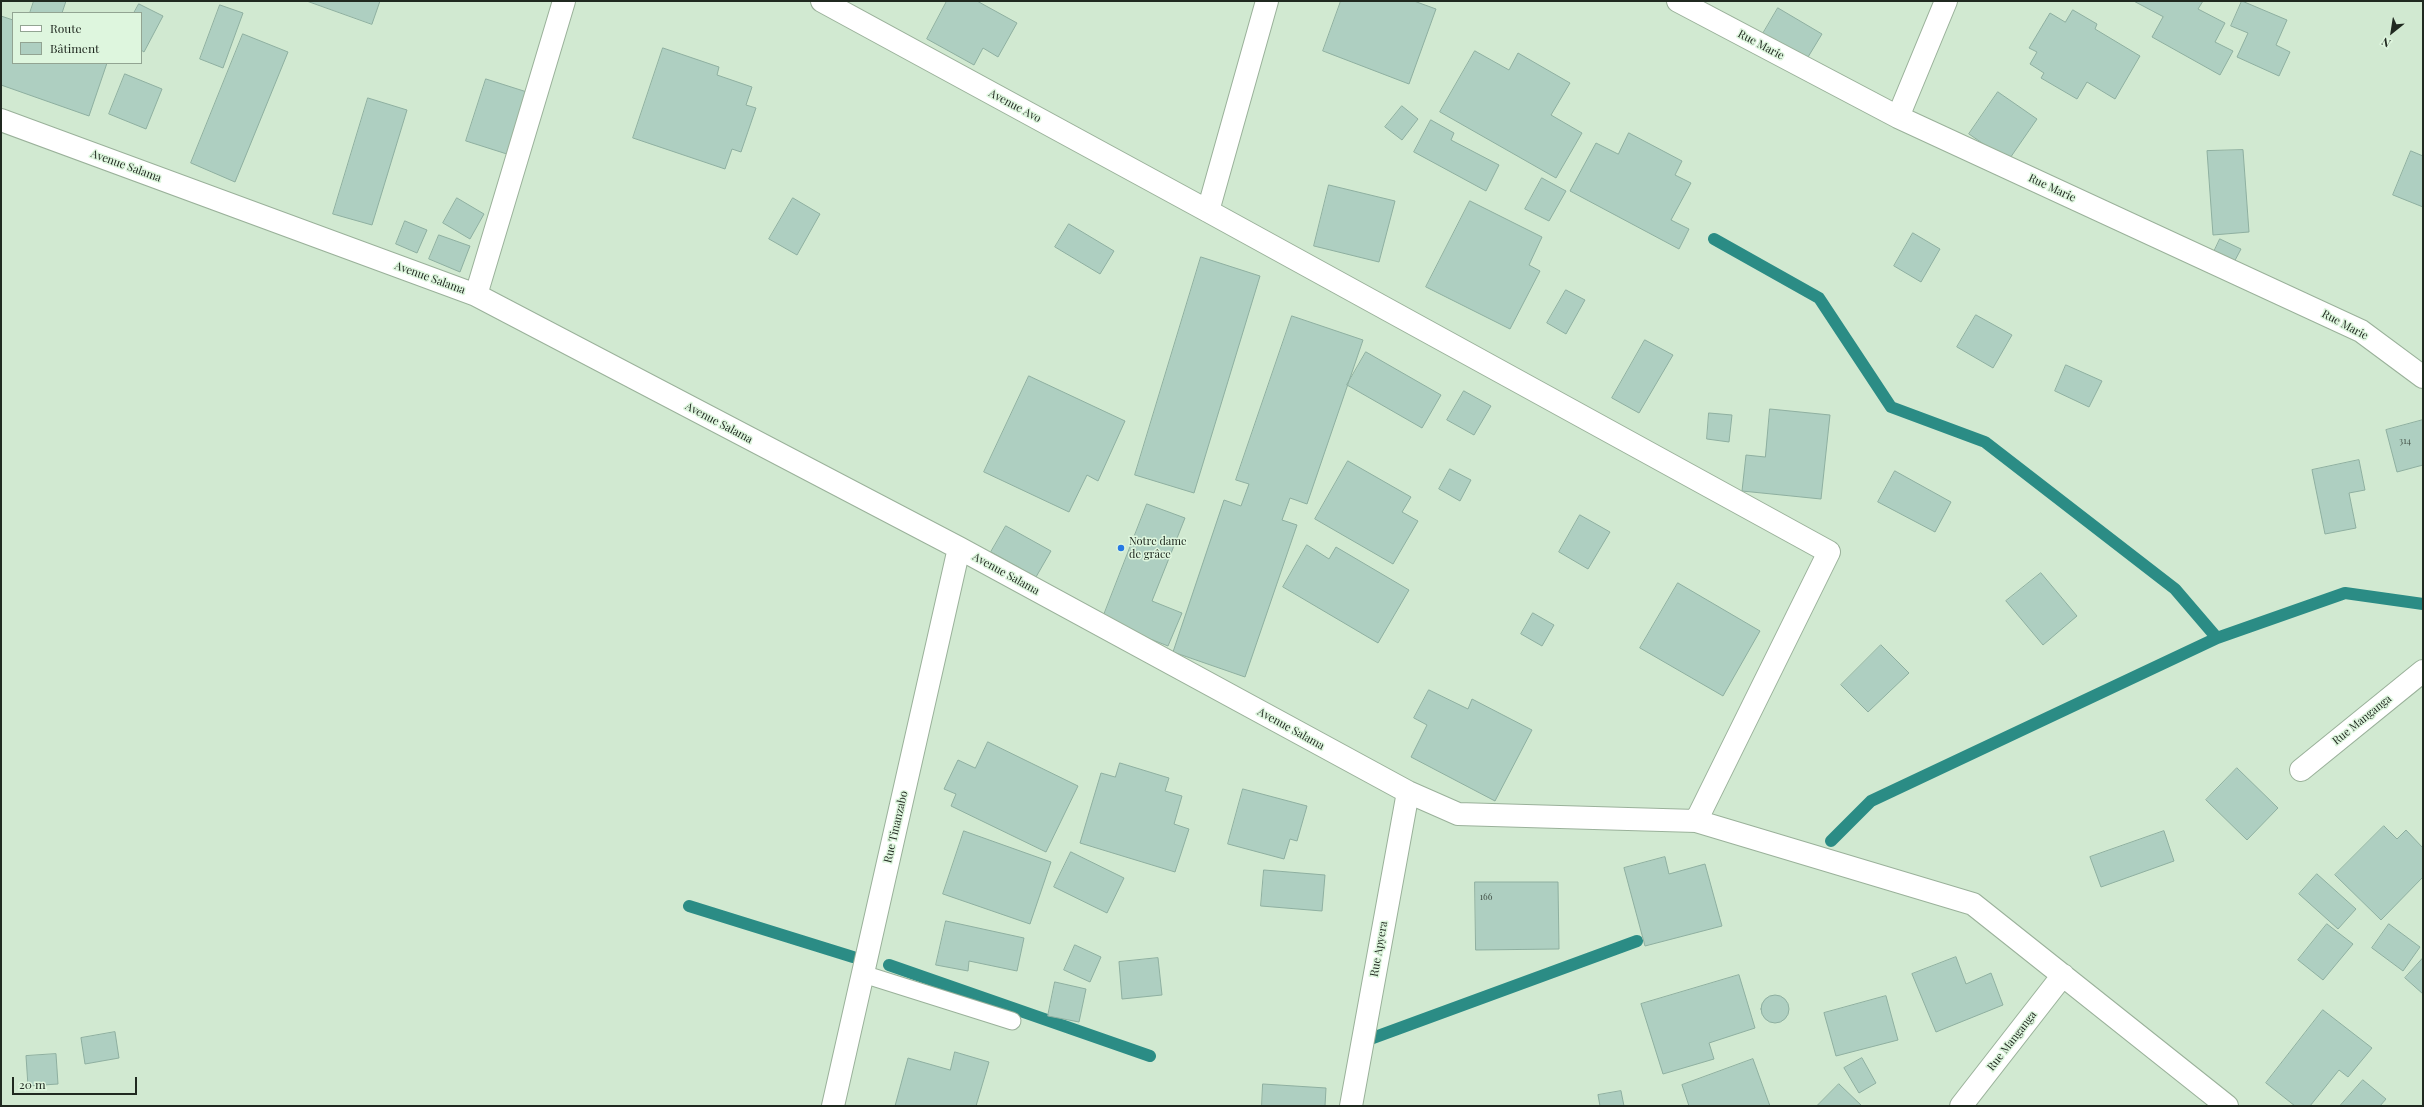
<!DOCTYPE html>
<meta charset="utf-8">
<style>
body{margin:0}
#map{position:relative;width:2424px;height:1107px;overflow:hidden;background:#d1e9d1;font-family:"Playfair Display",serif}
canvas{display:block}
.frame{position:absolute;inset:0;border:2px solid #202920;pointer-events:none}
.legend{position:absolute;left:12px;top:12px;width:130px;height:52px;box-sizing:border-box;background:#def6de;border:1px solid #92a492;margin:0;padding:5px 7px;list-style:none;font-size:12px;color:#202920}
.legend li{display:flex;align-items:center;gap:8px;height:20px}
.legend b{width:20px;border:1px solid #92a492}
.north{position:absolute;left:2372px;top:12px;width:40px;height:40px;-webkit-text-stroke:3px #def6de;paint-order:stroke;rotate:210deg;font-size:11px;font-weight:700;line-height:16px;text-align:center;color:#202920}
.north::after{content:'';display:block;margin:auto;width:14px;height:18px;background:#202920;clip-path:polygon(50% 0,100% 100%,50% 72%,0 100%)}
.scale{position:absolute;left:12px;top:1077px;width:125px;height:18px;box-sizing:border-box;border:2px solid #202920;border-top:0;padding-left:5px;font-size:12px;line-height:14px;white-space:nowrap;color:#202920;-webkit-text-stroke:3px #def6de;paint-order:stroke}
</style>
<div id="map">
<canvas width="2424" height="1107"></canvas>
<div class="frame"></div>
<ul class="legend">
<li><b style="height:5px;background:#fff"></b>Route</li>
<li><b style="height:11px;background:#aecfc1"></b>Bâtiment</li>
</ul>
<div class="north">N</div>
<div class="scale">20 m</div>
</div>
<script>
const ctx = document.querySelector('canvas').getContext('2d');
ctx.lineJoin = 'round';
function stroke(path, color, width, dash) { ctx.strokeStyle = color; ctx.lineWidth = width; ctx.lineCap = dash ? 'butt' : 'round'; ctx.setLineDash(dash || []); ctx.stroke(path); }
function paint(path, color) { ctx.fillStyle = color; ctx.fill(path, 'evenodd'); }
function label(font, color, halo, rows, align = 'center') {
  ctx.font = font + ' "Playfair Display",serif'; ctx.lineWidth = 3; ctx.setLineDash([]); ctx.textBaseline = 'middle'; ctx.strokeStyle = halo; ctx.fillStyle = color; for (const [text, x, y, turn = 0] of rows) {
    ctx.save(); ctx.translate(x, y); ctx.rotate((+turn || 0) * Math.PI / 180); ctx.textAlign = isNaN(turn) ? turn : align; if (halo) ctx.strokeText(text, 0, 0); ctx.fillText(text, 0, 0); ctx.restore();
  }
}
const stream = new Path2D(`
 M 1714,239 L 1819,298 L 1891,407 L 1985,442 L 2175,589 L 2217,638
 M 1831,841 L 1871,801 L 2217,638 L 2345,593 L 2423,604
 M 689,906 L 853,957
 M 889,965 L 1150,1056
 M 1370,1039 L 1637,941`);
const building = new Path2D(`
 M 34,1 L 66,1 L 62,13 L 30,13 Z
 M 307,1 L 380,1 L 372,24 Z
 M 947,1 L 977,1 L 1017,23 L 998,57 L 983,48 L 974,65 L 927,39 Z
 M 1341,1 L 1414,1 L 1436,9 L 1409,84 L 1323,51 Z
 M 2134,1 L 2203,1 L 2198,9 L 2225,23 L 2215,42 L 2233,51 L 2220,75 L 2152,37 L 2163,17 Z
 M 2242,1 L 2287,20 L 2276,45 L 2290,52 L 2279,76 L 2237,57 L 2248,33 L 2231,26 Z
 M 139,4 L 163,16 L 144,52 L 141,50 L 141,13 L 134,13 Z
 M 220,5 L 243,13 L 223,68 L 200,59 Z
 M 1778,8 L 1822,34 L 1805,62 L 1761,37 Z
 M 2073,10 L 2097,24 L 2095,29 L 2140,56 L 2115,99 L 2087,82 L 2077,99 L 2041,78 L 2044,73 L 2030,64 L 2037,52 L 2029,48 L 2050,13 L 2065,22 Z
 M 1,16 L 13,20 L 13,63 L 107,63 L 89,116 L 1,85 Z
 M 243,34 L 288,52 L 235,182 L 191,163 Z
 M 663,48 L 719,67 L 717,75 L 752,87 L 746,105 L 756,108 L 741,152 L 732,149 L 725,169 L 633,138 Z
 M 1475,51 L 1509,70 L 1518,53 L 1570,83 L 1551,115 L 1582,133 L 1556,178 L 1440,112 Z
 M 125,74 L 162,89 L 146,129 L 109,114 Z
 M 486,79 L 530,93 L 510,155 L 466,141 Z
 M 1998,92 L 2037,119 L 2008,161 L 1969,134 Z
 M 368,98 L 407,110 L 372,225 L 333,214 Z
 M 1402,106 L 1418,119 L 1402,140 L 1385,127 Z
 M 1431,120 L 1454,133 L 1451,140 L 1499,165 L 1486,191 L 1414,152 Z
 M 1629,133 L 1682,161 L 1675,175 L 1691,183 L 1671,220 L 1689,229 L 1679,249 L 1570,191 L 1596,143 L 1618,154 Z
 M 2243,150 L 2249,232 L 2213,235 L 2207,151 Z
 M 2411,151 L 2423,156 L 2423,207 L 2393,195 Z
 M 1542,178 L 1566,191 L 1549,221 L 1525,209 Z
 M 1329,185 L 1395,201 L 1379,262 L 1314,246 Z
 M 457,198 L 484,214 L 470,239 L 443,223 Z
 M 793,198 L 820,214 L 797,255 L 769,239 Z
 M 1470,201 L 1542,237 L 1529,265 L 1540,271 L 1510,329 L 1426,287 Z
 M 405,221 L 427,230 L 417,253 L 396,244 Z
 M 1069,224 L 1114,251 L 1100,274 L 1055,247 Z
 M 1913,233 L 1940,249 L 1921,282 L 1894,266 Z
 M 439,235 L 470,246 L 460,272 L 429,259 Z
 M 2220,239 L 2241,249 L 2232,266 L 2212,256 Z
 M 1201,257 L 1260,276 L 1194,493 L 1135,475 Z
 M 1566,290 L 1585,300 L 1566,334 L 1547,323 Z
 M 1976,315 L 2012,335 L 1993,368 L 1957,347 Z
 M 1292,316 L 1363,340 L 1307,504 L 1290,498 L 1282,520 L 1297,525 L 1245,677 L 1173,652 L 1224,500 L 1241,506 L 1249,484 L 1236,480 Z
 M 1645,340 L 1673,355 L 1639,413 L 1612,398 Z
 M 1366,352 L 1441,395 L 1422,428 L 1347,385 Z
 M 2066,365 L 2102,381 L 2089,407 L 2055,391 Z
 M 1029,376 L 1125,421 L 1098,481 L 1087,475 L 1069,512 L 984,472 Z
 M 1464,391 L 1491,406 L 1474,435 L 1447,420 Z
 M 1770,409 L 1830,415 L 1821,499 L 1742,491 L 1746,455 L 1765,457 Z
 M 1709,413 L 1732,415 L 1729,442 L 1707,439 Z
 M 2423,420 L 2423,465 L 2397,472 L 2386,430 Z
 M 2359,460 L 2365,490 L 2349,493 L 2356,528 L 2325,534 L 2312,470 Z
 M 1348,461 L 1411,497 L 1402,512 L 1418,521 L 1393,564 L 1315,519 Z
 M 1450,469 L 1471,480 L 1460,501 L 1439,489 Z
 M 1895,471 L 1951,502 L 1935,532 L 1878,502 Z
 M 1147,504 L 1185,518 L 1152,601 L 1182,613 L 1168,646 L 1102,620 Z
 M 1580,515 L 1610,532 L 1588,569 L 1559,552 Z
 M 1006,526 L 1051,551 L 1036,577 L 991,552 Z
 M 1307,545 L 1329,559 L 1336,547 L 1409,590 L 1378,643 L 1283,587 Z
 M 2041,573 L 2077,616 L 2043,645 L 2006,601 Z
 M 1678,583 L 1760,631 L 1723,696 L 1640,648 Z
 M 1533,613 L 1554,625 L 1542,646 L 1521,634 Z
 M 1881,645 L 1909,673 L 1868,712 L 1841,685 Z
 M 1429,690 L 1468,709 L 1472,699 L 1532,730 L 1495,801 L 1411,757 L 1427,725 L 1414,718 Z
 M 988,742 L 1078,786 L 1046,852 L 951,806 L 956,794 L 944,789 L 958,760 L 975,768 Z
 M 1120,763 L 1169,778 L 1165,791 L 1182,796 L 1174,824 L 1189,829 L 1175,872 L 1080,843 L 1101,773 L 1115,777 Z
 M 2237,768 L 2278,808 L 2247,840 L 2206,800 Z
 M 1243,789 L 1307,806 L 1297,841 L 1290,839 L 1284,859 L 1228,844 Z
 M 2384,826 L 2397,839 L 2406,830 L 2423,848 L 2423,877 L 2381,920 L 2335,875 Z
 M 964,831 L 1051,862 L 1030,924 L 943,894 Z
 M 2164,831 L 2174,861 L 2101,887 L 2090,857 Z
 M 1071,852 L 1124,878 L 1107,913 L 1054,887 Z
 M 1665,857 L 1669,874 L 1705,864 L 1722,926 L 1645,946 L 1624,868 Z
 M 1264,870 L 1325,875 L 1322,911 L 1261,906 Z
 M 2317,874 L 2356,909 L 2338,929 L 2299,894 Z
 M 1475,882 L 1558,882 L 1559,949 L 1476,950 Z
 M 946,921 L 1024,938 L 1017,971 L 969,961 L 968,971 L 936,965 Z
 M 2327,924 L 2353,944 L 2323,980 L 2298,960 Z
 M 2389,924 L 2420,947 L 2403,971 L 2372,948 Z
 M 1075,945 L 1101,957 L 1090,982 L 1064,970 Z
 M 1956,957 L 1966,984 L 1991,973 L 2003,1005 L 1936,1032 L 1912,974 Z
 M 1158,958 L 1162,995 L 1122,999 L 1119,962 Z
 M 2423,958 L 2423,994 L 2405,978 Z
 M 1739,975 L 1755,1028 L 1709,1043 L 1714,1059 L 1663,1074 L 1641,1004 Z
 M 1055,982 L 1086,989 L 1079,1022 L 1048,1016 Z
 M1761 1009a14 14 0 1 1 28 0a14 14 0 1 1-28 0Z
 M 1886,996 L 1898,1040 L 1836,1056 L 1824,1013 Z
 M 2323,1010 L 2372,1048 L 2348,1077 L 2339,1070 L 2310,1106 L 2295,1106 L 2266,1083 Z
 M 115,1032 L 119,1058 L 85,1064 L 81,1038 Z
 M 955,1052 L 989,1062 L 976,1106 L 895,1106 L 908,1058 L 950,1070 Z
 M 56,1054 L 58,1084 L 28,1086 L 26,1056 Z
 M 1862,1058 L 1876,1083 L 1859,1093 L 1844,1068 Z
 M 1753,1059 L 1770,1106 L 1689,1106 L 1682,1085 Z
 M 2363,1080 L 2386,1099 L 2380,1106 L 2340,1106 Z
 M 1263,1084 L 1326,1088 L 1325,1106 L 1262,1106 Z
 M 1839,1084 L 1862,1106 L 1817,1106 Z
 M 1621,1091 L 1624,1106 L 1600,1106 L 1598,1095 Z`);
const lane = new Path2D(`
 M 863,974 L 1012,1021`);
const street = new Path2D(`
 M 822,1 L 1208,211 L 1829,552 L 1696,821
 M 1678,1 L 1898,117 L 2361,331 L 2423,377
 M 1898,117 L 1946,1
 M 1,120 L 476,295 L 959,548 L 1408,792 L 1458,814 L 1696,821 L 1973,904 L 2227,1106
 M 1208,211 L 1267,1
 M 476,295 L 564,1
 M 2301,770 L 2423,671
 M 833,1106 L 959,548
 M 1351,1106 L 1408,792
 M 1961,1106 L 2063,975`);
const markers = [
 [1121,548,4,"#2779e4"]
];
const numberNames = [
 ["314",2405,441],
 ["166",1486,897]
];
const streetNames = [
 ["Rue Marie",1761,45,28],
 ["Avenue Avo",1015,106,28],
 ["Avenue Salama",126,166,20],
 ["Rue Marie",2052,188,25],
 ["Avenue Salama",430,278,20],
 ["Rue Marie",2345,325,28],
 ["Avenue Salama",719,423,28],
 ["Avenue Salama",1006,574,29],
 ["Rue Manganga",2362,720,-39],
 ["Avenue Salama",1291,729,29],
 ["Rue Tinanzabo",896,827,-77],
 ["Rue Apyera",1379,949,-80],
 ["Rue Manganga",2012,1041,-52]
];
const poiNames = [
 ["Notre dame",1129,542],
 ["de grâce",1129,555]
];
stroke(stream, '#2b8c85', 12);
paint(building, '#aecfc1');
stroke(building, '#8eafa0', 1);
stroke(lane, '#9ab19a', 19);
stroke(street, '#9ab19a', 24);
stroke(lane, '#fff', 17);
stroke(street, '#fff', 22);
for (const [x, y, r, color] of markers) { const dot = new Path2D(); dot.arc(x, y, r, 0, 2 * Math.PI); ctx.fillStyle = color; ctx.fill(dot); stroke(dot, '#def6de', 1.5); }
label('9px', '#445248', null, numberNames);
label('11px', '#202920', '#def6de', streetNames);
label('11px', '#202920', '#def6de', poiNames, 'left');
</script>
